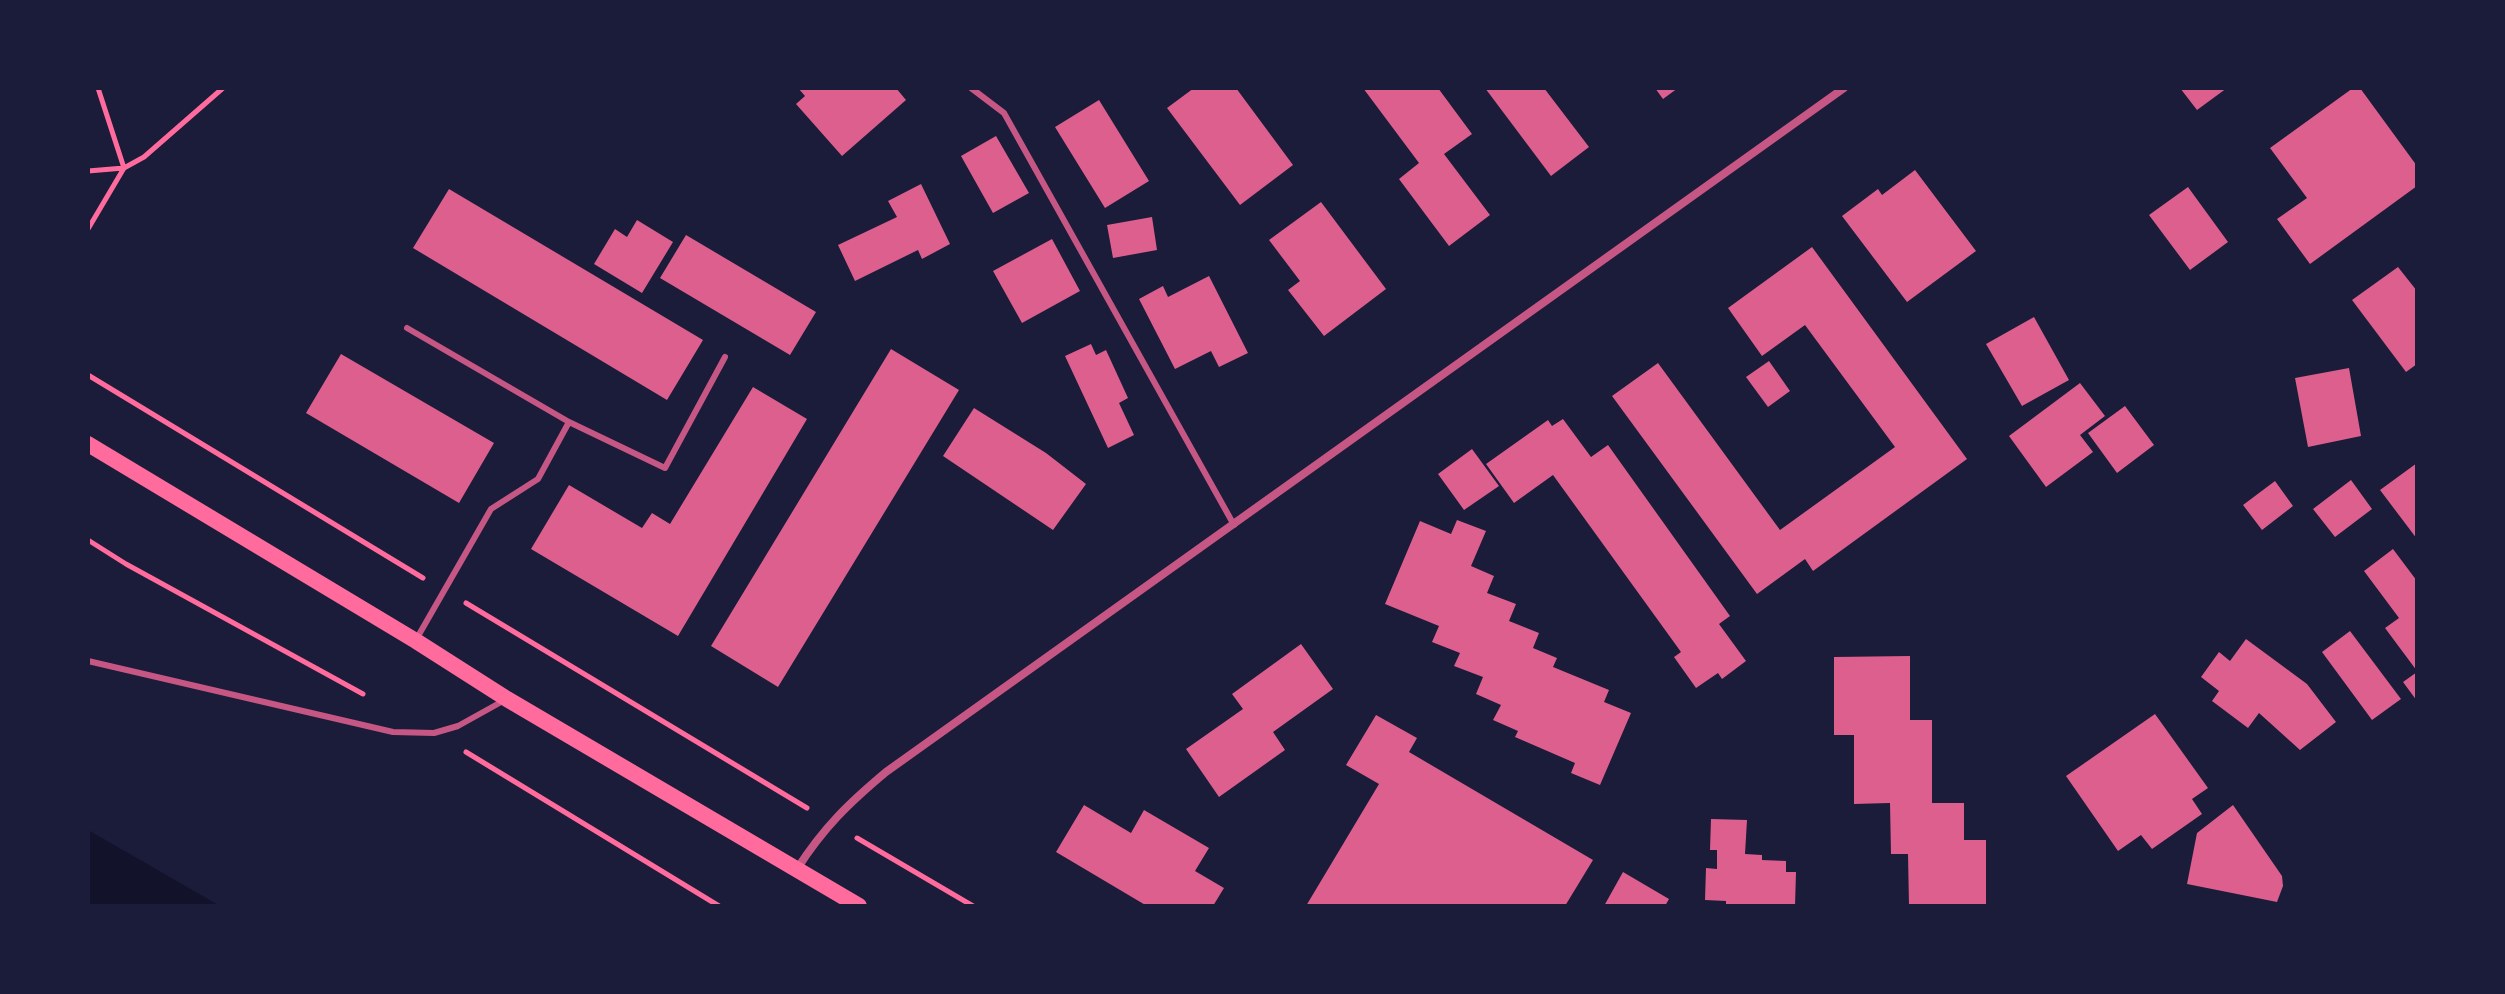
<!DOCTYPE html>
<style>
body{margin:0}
#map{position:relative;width:2505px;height:994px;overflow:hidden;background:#1b1b3a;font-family:"Archivo Narrow",sans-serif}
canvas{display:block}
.frame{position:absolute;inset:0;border:90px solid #1b1b3a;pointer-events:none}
</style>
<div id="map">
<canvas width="2505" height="994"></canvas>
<div class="frame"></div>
</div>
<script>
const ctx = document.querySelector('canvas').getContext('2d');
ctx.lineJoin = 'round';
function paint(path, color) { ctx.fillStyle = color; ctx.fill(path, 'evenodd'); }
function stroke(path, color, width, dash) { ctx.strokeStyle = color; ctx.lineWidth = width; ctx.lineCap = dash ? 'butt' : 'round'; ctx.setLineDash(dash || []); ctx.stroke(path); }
const water = new Path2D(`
 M 88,830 L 220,906 L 88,906 Z`);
const building = new Path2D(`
 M 798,88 L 896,88 L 906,100 L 842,156 L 796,104 L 805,96 Z
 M 1194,88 L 1236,88 L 1293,165 L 1240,205 L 1167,108 Z
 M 1363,88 L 1438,88 L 1472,134 L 1444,154 L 1490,215 L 1449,246 L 1399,179 L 1419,163 Z
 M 1485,88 L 1544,88 L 1589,147 L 1551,176 Z
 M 1655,88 L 1678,88 L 1663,99 Z
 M 2180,88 L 2227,88 L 2197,110 Z
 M 2353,88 L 2360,88 L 2417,166 L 2417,186 L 2310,264 L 2277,219 L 2307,198 L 2270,148 Z
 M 1099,100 L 1149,181 L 1105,208 L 1055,127 Z
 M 996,136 L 1029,193 L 993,213 L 961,156 Z
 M 1915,170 L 1976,251 L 1907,302 L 1842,216 L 1878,189 L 1882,195 Z
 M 921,184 L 950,244 L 922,259 L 918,250 L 855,281 L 838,245 L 897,217 L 888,201 Z
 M 2188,187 L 2228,242 L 2190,270 L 2149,215 Z
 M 449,189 L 703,340 L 667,400 L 413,248 Z
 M 1321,202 L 1386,289 L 1324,336 L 1288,290 L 1300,281 L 1269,240 Z
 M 1152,217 L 1157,250 L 1113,258 L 1107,225 Z
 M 637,220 L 673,242 L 642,293 L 594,264 L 615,229 L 627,237 Z
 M 686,235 L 816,312 L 790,355 L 660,278 Z
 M 1052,239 L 1080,291 L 1022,323 L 993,271 Z
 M 1812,247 L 1967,459 L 1813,571 L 1805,559 L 1757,594 L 1612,396 L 1658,363 L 1780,530 L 1895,447 L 1805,325 L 1762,356 L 1728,308 Z
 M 2398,267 L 2417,291 L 2417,364 L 2406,372 L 2352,300 Z
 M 1209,276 L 1248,353 L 1219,367 L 1211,351 L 1175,369 L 1139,299 L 1163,286 L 1168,297 Z
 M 2034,317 L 2069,380 L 2022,406 L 1986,344 Z
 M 1091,344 L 1096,355 L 1106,350 L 1128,398 L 1119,403 L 1134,435 L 1108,448 L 1065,356 Z
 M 891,349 L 959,390 L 778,687 L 711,646 Z
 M 341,354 L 494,443 L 459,503 L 306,413 Z
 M 1769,361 L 1790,391 L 1768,407 L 1746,377 Z
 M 2349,368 L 2361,436 L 2308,447 L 2295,378 Z
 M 2080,383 L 2105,416 L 2080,435 L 2093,452 L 2046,487 L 2009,436 Z
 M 753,387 L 807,419 L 678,636 L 531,549 L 569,485 L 642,528 L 652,513 L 670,524 Z
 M 2125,406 L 2154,445 L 2117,473 L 2088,433 Z
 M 974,408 L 1046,453 L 1086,484 L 1053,530 L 943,456 Z
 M 1563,419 L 1591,457 L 1608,445 L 1730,616 L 1719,624 L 1746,661 L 1722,679 L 1718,673 L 1696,688 L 1674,657 L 1681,652 L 1553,475 L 1514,503 L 1486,464 L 1548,420 L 1552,426 Z
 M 1472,449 L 1499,486 L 1464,510 L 1438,474 Z
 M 2417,463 L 2417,539 L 2380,490 Z
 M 2351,480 L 2372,509 L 2335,537 L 2313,509 Z
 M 2275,481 L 2293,506 L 2262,530 L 2243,505 Z
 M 1457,520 L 1486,531 L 1471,566 L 1494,576 L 1487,593 L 1516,604 L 1509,621 L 1539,633 L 1533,648 L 1557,658 L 1553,667 L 1609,690 L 1604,702 L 1631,713 L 1600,785 L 1571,773 L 1575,763 L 1515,737 L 1518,731 L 1493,720 L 1501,705 L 1476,694 L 1483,677 L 1454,666 L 1460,653 L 1432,642 L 1439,626 L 1385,604 L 1420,521 L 1451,534 Z
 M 2393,549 L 2417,581 L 2417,671 L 2385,628 L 2399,618 L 2364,571 Z
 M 2350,631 L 2401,699 L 2372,720 L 2322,652 Z
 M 2246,639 L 2307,684 L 2336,722 L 2300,750 L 2259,713 L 2248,728 L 2212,701 L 2219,691 L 2201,677 L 2219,652 L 2230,661 Z
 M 1301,644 L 1333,689 L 1273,732 L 1285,750 L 1219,797 L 1186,749 L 1243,709 L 1232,694 Z
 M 1910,656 L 1910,720 L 1932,720 L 1932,803 L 1964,803 L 1964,840 L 1986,840 L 1986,906 L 1909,906 L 1908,854 L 1891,854 L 1890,803 L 1854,804 L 1854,735 L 1834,735 L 1834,657 Z
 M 2417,672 L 2417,701 L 2403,682 Z
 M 2155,714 L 2208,788 L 2192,799 L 2202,814 L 2152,849 L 2141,835 L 2118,851 L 2066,776 Z
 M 1376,715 L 1417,738 L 1409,752 L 1593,860 L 1565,906 L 1306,906 L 1379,784 L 1346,765 Z
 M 1084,805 L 1131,833 L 1144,810 L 1209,848 L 1195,871 L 1224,888 L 1213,906 L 1147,906 L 1056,852 Z
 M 2233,805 L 2282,876 L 2283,886 L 2277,902 L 2187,884 L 2197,833 Z
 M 1711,819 L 1747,820 L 1745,854 L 1762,855 L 1762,860 L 1786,861 L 1786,872 L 1796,872 L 1795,906 L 1726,906 L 1726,901 L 1705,900 L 1706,868 L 1717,869 L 1717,850 L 1710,850 Z
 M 1623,872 L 1669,899 L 1665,906 L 1604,906 Z`);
const path = new Path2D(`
 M 88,171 L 124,168 L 144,157 L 223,88
 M 88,229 L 124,168 L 98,88
 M 88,375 L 423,578
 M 88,540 L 126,564 L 363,694
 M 466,603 L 807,808
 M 466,752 L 719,906
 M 857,838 L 973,906`);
const service = new Path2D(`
 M 971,88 L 1004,113 L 1234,525
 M 407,328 L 569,422
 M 417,638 L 491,509 L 538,479 L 569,422 L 665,468 L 725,357
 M 88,661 L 393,732 L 434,733 L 458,726 L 503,701`);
const minor = new Path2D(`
 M 797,869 C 824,827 849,803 886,772 L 1844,88`);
const secondary = new Path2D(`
 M 88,444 L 416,641 L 507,699 L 859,906`);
paint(water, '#12122b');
paint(building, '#dd5f8e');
stroke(path, '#ff6b9d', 5);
stroke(service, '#c65784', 6);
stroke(minor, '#c65784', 8);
stroke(secondary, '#ff6b9d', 16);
</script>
